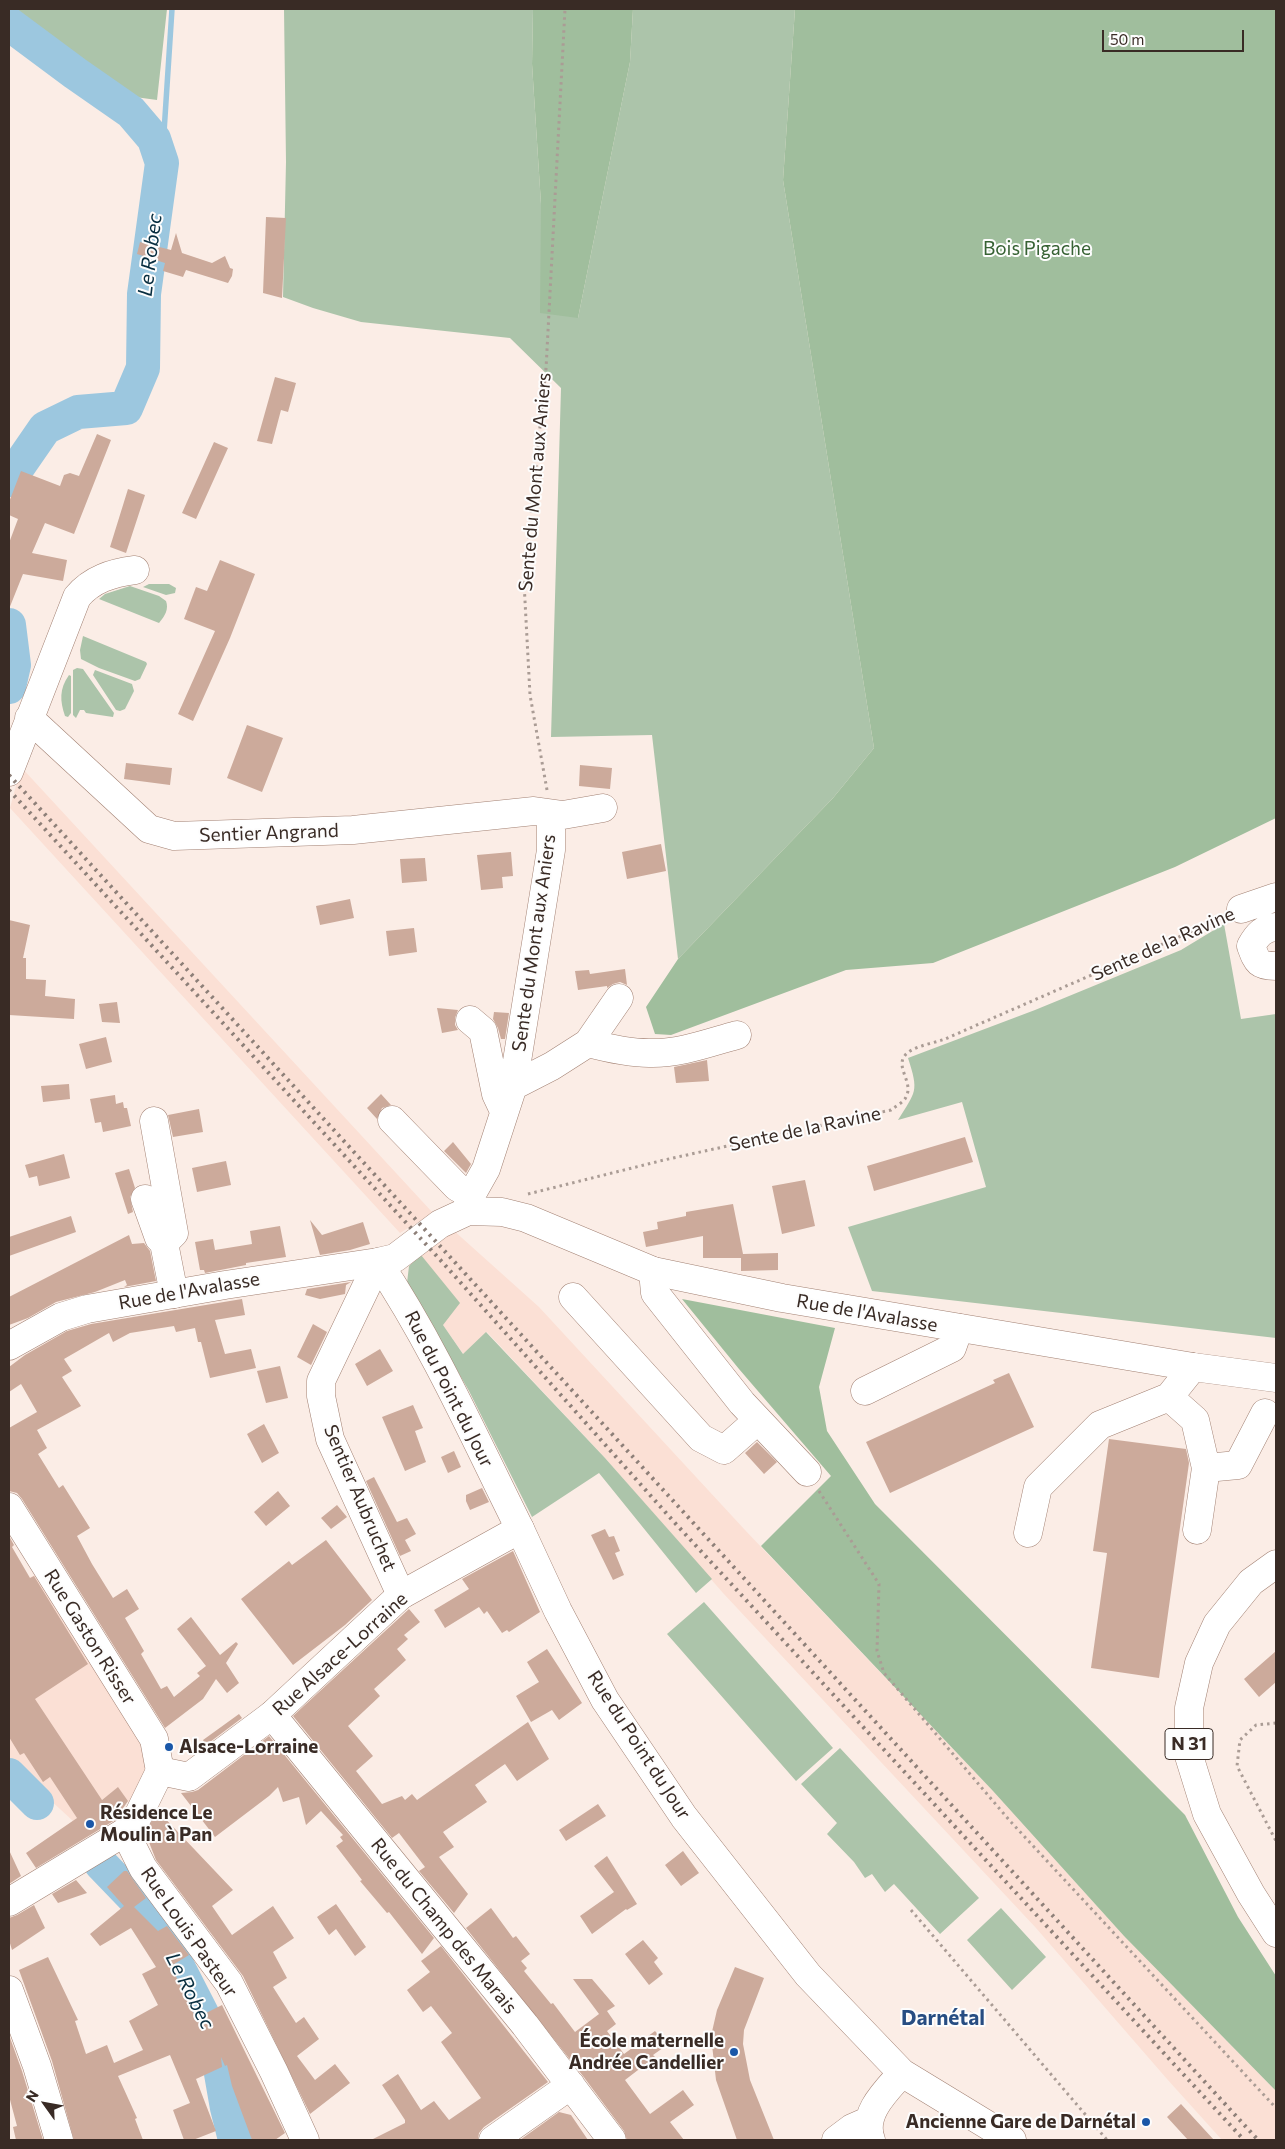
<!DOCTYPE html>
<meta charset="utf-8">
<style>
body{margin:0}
#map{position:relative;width:1285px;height:2149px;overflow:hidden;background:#fbede6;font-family:Commissioner,sans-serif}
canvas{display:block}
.frame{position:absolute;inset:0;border:10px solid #392b25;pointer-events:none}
.north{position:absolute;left:20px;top:2079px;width:50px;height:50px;-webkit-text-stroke:4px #fdfdfd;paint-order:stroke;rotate:302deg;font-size:14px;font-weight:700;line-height:20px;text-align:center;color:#392b25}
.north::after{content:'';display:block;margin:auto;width:18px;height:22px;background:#392b25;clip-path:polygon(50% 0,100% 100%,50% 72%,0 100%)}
.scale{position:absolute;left:1102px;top:30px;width:142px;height:22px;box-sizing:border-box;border:2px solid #392b25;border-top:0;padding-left:6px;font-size:15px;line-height:18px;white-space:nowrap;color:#392b25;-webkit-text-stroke:4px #fdfdfd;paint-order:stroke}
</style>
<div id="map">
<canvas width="1285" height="2149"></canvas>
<div class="frame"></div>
<div class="north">N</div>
<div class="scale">50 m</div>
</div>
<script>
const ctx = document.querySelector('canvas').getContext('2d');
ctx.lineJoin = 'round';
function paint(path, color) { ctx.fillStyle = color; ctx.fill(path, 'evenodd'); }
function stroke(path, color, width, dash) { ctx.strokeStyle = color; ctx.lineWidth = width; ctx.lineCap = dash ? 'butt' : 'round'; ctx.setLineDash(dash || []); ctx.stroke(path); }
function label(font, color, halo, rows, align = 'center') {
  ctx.font = font + ' Commissioner,sans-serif'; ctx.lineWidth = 4; ctx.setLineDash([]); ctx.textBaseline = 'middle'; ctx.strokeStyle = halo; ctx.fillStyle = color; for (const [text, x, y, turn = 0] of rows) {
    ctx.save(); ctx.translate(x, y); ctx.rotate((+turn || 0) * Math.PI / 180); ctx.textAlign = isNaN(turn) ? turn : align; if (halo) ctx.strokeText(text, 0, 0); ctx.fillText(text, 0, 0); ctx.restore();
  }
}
const built = new Path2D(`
 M 21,767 L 433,1213 L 400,1233 L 10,808 Z
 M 452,1229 L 539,1307 L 745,1530 L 993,1791 L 1124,1936 L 1276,2091 L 1276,2140 L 1222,2140 L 1167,2079 L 1036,1928 L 723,1593 L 605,1458 L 487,1332 L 464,1355 L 443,1325 L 421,1255 Z
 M 35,1575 L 147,1741 L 148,1770 L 132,1807 L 118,1788 L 73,1821 L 9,1762 L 9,1583 L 27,1579 Z`);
const green = new Path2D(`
 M 9,9 L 167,9 L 157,100 L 135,97 Z
 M 284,9 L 533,9 L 532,64 L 541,204 L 578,318 L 630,62 L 633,9 L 795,9 L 783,180 L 874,748 L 833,798 L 678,959 L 652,735 L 551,737 L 561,388 L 510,338 L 361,322 L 313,308 L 283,297 L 286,162 Z
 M 149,584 L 169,584 L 176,588 L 175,593 L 166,595 L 143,587 Z
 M 130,586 L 159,596 L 166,601 C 169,609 165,616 159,623 L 99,599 L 105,594 Z
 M 83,636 L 146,662 L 147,664 L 140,679 L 135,681 L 99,668 L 81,659 L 80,650 Z
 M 77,668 L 83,669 L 114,713 L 113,717 L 86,713 L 84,710 L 80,710 L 76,718 L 73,715 L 73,670 Z
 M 95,670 L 132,684 L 134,691 L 125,709 L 120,711 L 116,710 L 93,675 Z
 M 69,675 L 71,676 L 71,713 L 68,717 L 65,716 C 60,701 59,689 69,675 Z
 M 1224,924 L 1241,1019 L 1276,1014 L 1276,1338 L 872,1291 L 848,1227 L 986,1187 L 962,1102 L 898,1120 C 916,1091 919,1092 908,1058 L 1035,1010 L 1181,950 Z
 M 421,1255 L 460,1303 L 443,1325 L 463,1354 L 486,1332 L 605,1458 L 712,1579 L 696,1593 L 599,1473 L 532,1517 L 469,1391 L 407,1283 L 409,1266 Z
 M 704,1602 L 833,1748 L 796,1781 L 667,1634 Z
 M 840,1748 L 979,1898 L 940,1934 L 894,1884 L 885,1892 L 872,1874 L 865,1878 L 854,1862 L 827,1834 L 837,1823 L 801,1784 Z
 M 1001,1908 L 1046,1957 L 1012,1990 L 967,1940 Z`);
const forest = new Path2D(`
 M 533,9 L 633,9 L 630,62 L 578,318 L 540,313 L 541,204 L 532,64 Z
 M 795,9 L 1276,9 L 1276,818 L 1175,867 L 933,963 L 846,970 L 671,1035 L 655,1034 L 646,1007 L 678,959 L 833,798 L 874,748 L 783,180 Z
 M 682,1299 L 835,1328 L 819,1387 L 827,1431 L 875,1504 L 1185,1815 L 1238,1917 L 1276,1976 L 1276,2091 L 1124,1936 L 993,1791 L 761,1546 L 831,1476 L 739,1369 Z`);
const stream = new Path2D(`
 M 162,163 L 172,9`);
const river = new Path2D(`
 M 9,24 L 75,73 L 131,112 L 154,139 L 162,163 L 144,294 L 143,368 L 126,408 L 78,412 L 45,428 L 9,480
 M 9,625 L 14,665 L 9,687
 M 9,1775 L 37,1803
 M 101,1864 L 153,1918 L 215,2039 L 227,2108 L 235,2140`);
const building = new Path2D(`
 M 266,217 L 286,218 L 282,298 L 263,293 Z
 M 176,233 L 182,253 L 212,263 L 225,256 L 230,268 L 233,269 L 232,276 L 228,283 L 186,270 L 183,277 L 163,271 L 165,263 L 137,254 L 140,242 L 171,250 Z
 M 275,377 L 296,383 L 288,412 L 281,410 L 272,444 L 257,441 Z
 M 97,434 L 111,440 L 74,534 L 45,523 L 32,553 L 67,560 L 63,581 L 23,574 L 9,609 L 9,543 L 18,519 L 9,515 L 9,502 L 21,471 L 60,486 L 64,475 L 70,473 L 79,476 Z
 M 214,442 L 228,448 L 196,519 L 182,513 Z
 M 128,489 L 145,495 L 126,553 L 110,547 Z
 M 220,560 L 255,574 L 230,638 L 193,721 L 178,714 L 215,631 L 184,619 L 196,587 L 207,591 Z
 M 247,725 L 283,738 L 262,792 L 227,778 Z
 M 126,763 L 172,768 L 170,785 L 124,779 Z
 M 580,765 L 612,768 L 610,789 L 579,786 Z
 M 661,844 L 666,871 L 627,879 L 622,852 Z
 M 511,852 L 513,876 L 502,877 L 503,888 L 481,890 L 477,855 Z
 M 425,858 L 427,881 L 402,883 L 400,859 Z
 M 350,899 L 354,918 L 320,925 L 316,906 Z
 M 9,920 L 30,925 L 23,958 L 26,958 L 26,979 L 46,980 L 45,996 L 75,999 L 74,1019 L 9,1015 Z
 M 414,928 L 417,952 L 389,956 L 386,931 Z
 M 625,969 L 627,985 L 620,982 L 613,984 L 607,988 L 607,986 L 578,990 L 575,971 L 589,970 L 590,974 Z
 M 117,1002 L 120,1023 L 102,1022 L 99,1004 Z
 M 437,1008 L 458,1010 L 455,1018 L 455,1025 L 458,1030 L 442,1033 Z
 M 494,1012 L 509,1013 L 505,1039 L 501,1039 L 498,1028 L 493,1019 Z
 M 106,1037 L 112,1062 L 86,1069 L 79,1044 Z
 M 707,1060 L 709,1081 L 676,1083 L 674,1067 Z
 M 69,1084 L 70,1099 L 43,1102 L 41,1086 Z
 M 381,1094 L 391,1105 L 382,1108 L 377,1119 L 367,1108 Z
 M 115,1095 L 116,1104 L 123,1102 L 124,1108 L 127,1108 L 131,1126 L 103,1132 L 101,1122 L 95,1123 L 90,1099 Z
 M 199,1109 L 203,1132 L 173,1137 L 168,1115 Z
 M 965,1137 L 973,1162 L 874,1191 L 867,1166 Z
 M 453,1142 L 471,1164 L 466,1173 L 444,1151 Z
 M 64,1154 L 70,1178 L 39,1186 L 37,1176 L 29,1178 L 25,1165 Z
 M 226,1161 L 231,1185 L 197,1192 L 192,1168 Z
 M 129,1169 L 135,1188 L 130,1197 L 133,1212 L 128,1214 L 115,1173 Z
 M 805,1180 L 815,1226 L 782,1234 L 772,1186 Z
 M 733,1204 L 743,1254 L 778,1253 L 778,1270 L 741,1271 L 741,1258 L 703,1258 L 703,1236 L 646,1247 L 643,1232 L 658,1229 L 657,1222 L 686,1216 L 686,1212 Z
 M 71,1216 L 76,1232 L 9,1256 L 9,1237 Z
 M 310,1220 L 322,1235 L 363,1222 L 370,1244 L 350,1250 L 320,1255 Z
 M 280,1226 L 286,1257 L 246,1263 L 246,1265 L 205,1273 L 204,1270 L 200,1270 L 195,1242 L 213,1239 L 215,1250 L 252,1244 L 250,1231 Z
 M 129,1235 L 132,1244 L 144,1243 L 150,1251 L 156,1281 L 124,1287 L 127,1285 L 125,1280 L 95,1292 L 56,1302 L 28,1318 L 9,1325 L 9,1297 Z
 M 351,1282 L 346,1285 L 345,1294 L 320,1299 L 305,1295 L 307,1289 Z
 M 242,1299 L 245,1315 L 215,1320 L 225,1354 L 251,1349 L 256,1368 L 210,1378 L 201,1342 L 198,1342 L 195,1328 L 176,1332 L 174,1326 L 130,1333 L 113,1342 L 109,1333 L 64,1359 L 72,1371 L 62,1377 L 81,1406 L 37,1430 L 47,1448 L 38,1454 L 59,1488 L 63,1485 L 90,1528 L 77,1536 L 92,1564 L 113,1598 L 127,1589 L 139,1609 L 125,1618 L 144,1651 L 141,1654 L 161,1689 L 167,1686 L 174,1697 L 200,1676 L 197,1673 L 206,1666 L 177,1629 L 191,1617 L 220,1655 L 236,1642 L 238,1644 L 226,1663 L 239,1683 L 227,1693 L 216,1679 L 203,1699 L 165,1728 L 22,1499 L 17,1493 L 9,1491 L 9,1428 L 37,1412 L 21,1384 L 9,1392 L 9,1367 L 25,1355 L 67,1331 L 91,1324 Z
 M 313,1324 L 327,1332 L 311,1365 L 297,1357 Z
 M 380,1349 L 393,1371 L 367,1386 L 355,1364 Z
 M 280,1366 L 288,1398 L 266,1403 L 257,1371 Z
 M 1009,1373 L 1034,1427 L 890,1493 L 866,1442 L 995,1383 L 993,1380 Z
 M 413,1405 L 423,1428 L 415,1431 L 426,1462 L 405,1471 L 382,1417 Z
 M 264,1424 L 279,1453 L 262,1463 L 247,1434 Z
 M 1109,1439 L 1186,1449 L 1189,1463 L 1159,1678 L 1091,1668 L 1107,1553 L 1093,1551 Z
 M 757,1442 L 777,1462 L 764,1474 L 745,1453 Z
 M 454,1451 L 461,1467 L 448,1473 L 441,1457 Z
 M 374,1477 L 397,1522 L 407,1518 L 416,1534 L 405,1540 L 411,1551 L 400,1556 L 366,1481 Z
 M 482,1488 L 489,1502 L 470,1510 L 466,1501 L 466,1495 Z
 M 278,1491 L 290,1506 L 266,1526 L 254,1512 Z
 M 337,1505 L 347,1517 L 331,1529 L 321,1518 Z
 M 605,1529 L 609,1537 L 614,1536 L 620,1551 L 615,1553 L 624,1575 L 613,1580 L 591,1535 Z
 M 9,1536 L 14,1545 L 12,1547 L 30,1578 L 34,1576 L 88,1664 L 35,1699 L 102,1800 L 118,1787 L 128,1801 L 115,1820 L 36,1868 L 26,1853 L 77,1818 L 50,1777 L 43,1782 L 24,1753 L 20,1755 L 9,1737 Z
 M 326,1540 L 372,1600 L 345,1625 L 293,1665 L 241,1599 L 289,1561 L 292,1565 Z
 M 513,1551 L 540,1612 L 509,1632 L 507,1630 L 502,1633 L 487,1611 L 484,1614 L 479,1607 L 445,1628 L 434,1610 L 469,1589 L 462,1579 Z
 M 409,1609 L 420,1622 L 404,1635 L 408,1639 L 397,1649 L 406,1660 L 374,1689 L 380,1696 L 348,1726 L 373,1756 L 356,1771 L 382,1804 L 402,1796 L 405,1800 L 412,1794 L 417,1800 L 528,1722 L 549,1759 L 517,1781 L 505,1764 L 475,1785 L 487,1802 L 443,1832 L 454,1847 L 439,1857 L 468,1894 L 454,1913 L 419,1871 L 425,1867 L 399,1833 L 392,1838 L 293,1716 Z
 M 547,1649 L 582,1703 L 559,1720 L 552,1710 L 531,1722 L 516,1696 L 539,1682 L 527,1662 Z
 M 1276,1651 L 1276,1682 L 1259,1697 L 1244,1679 Z
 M 239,1714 L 242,1718 L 206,1745 L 203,1740 Z
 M 269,1736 L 434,1938 L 422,1954 L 389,1912 L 387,1913 L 360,1881 L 362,1880 L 336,1846 L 343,1841 L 340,1837 L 343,1835 L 321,1811 L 306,1825 L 299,1797 L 283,1802 L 278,1787 L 269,1796 L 215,1837 L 181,1793 L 192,1792 L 198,1790 Z
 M 598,1804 L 606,1816 L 566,1841 L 559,1830 Z
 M 158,1811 L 233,1890 L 212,1906 L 232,1935 L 273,1906 L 294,1938 L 273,1952 L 287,1978 L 273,1987 L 296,2023 L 304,2017 L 319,2039 L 297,2056 L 315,2080 L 335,2064 L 350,2083 L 310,2114 L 243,1976 L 156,1860 L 145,1832 Z
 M 9,1850 L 21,1876 L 9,1884 Z
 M 683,1851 L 699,1873 L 681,1886 L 665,1865 Z
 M 607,1856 L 637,1904 L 627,1910 L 626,1909 L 592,1934 L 580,1916 L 614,1892 L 594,1866 Z
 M 124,1871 L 127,1871 L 146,1898 L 134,1907 L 158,1931 L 167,1926 L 189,1955 L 171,1966 L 196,2018 L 222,2005 L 285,2133 L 275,2140 L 252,2140 L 232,2086 L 227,2065 L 225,2066 L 221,2057 L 222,2067 L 196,2079 L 216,2131 L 193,2140 L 184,2140 L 173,2110 L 190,2103 L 170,2055 L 118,2076 L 137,2118 L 135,2119 L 143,2140 L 74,2140 L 52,2061 L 19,1970 L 48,1957 L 78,2020 L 75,2021 L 86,2054 L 107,2045 L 114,2063 L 143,2050 L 129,2021 L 158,2005 L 142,1974 L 156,1967 L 131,1928 L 100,1946 L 90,1934 L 124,1906 L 107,1887 Z
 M 76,1880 L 87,1893 L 58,1903 L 52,1894 Z
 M 336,1904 L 366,1947 L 355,1956 L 336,1929 L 329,1935 L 317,1917 Z
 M 34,1905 L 45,1928 L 12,1950 L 9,1940 L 9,1918 L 17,1915 Z
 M 491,1908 L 513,1938 L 516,1936 L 530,1954 L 521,1961 L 527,1968 L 524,1971 L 551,2004 L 553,2003 L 575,2032 L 599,2014 L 573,1979 L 592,1979 L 615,2006 L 607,2011 L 616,2024 L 607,2031 L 624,2054 L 655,2031 L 667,2045 L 653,2055 L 655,2057 L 625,2080 L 650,2114 L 683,2090 L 694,2105 L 670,2122 L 684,2140 L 627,2140 L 624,2131 L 583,2076 L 466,1928 Z
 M 643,1940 L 658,1958 L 654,1962 L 663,1974 L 649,1985 L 625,1954 Z
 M 441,1946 L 548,2082 L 484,2127 L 479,2133 L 478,2140 L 371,2140 L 405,2123 L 405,2120 L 382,2085 L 398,2074 L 421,2110 L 434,2101 L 449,2120 L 481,2098 L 441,2042 L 452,2033 L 431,2006 L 423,2012 L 407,1990 L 430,1972 L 421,1961 Z
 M 735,1967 L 764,1978 L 744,2030 L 743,2044 L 750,2080 L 774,2140 L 737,2140 L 716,2080 L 711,2036 L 717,2010 Z
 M 9,2035 L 22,2071 L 43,2140 L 16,2140 L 13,2127 L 17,2126 L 9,2096 Z
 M 1181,2104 L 1214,2140 L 1188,2140 L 1167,2117 Z
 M 559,2112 L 571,2115 L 588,2140 L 520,2140 Z`);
const path = new Path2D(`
 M 547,790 L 530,695 L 524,582 L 546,369 L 565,9
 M 528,1194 L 664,1160 L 891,1110 C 896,1106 904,1102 906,1097 C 915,1081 890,1064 910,1051 C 920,1045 934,1043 945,1039 L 1222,918
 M 819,1491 L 879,1584 L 877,1651 L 884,1673 L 1010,1821 L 1276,2108
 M 1276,1723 L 1256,1725 L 1240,1740 L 1237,1766 L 1276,1841
 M 911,1910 L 1107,2140`);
const minor = new Path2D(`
 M 29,718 L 149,829 L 174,836 L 353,830 L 534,811 L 563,815 L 603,808
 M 9,772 L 77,597 C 92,579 112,573 135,570
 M 1241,909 L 1276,897
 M 1276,927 C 1263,928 1257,935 1251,946 C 1257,962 1258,966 1276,966
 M 470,1020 L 483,1031 L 496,1094 L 504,1111
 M 588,1043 L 619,998
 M 513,1086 L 552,1066 L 588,1043 C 607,1048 629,1053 649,1053 C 679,1054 708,1043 737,1035
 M 392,1120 L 457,1187 L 471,1195
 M 154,1121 L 174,1233 L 164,1243 L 174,1294
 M 145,1199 L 159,1238 L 164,1243
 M 468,1211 L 468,1201 L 486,1169 L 513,1086 L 551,850 L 551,815
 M 378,1262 L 321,1381 L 321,1396 L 330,1439 L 401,1595
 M 653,1271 L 655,1293 L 742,1403 L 807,1472
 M 573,1297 L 701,1438 L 724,1450 L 758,1420
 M 865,1391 L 952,1348 L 959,1328
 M 1169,1397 L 1195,1420 L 1206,1468 L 1197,1530
 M 1206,1468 L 1238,1465 L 1265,1413
 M 9,1507 L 154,1739 L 160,1771
 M 520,1529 L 558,1611 L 605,1700 L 684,1817 L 808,1975 L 902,2073 L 1012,2140
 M 1028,1533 L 1038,1487 L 1100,1425 L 1169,1397 L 1193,1367
 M 272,1715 L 525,2025 L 612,2140
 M 125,1832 L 143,1868 L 229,1983 L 274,2072 L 305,2140
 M 9,1990 L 37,2066 L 59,2140
 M 493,2140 L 571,2085
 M 836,2140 L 852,2128 L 868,2121
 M 871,2140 C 861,2114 886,2091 902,2073`);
const major = new Path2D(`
 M 9,1346 L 61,1317 L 87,1309 L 225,1285 L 378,1262 L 395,1258 L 440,1224 L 468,1211 L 502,1212 L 526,1218 L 653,1271 L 782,1298 L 1193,1367 L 1276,1378
 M 1276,1564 L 1251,1582 L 1217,1624 L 1199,1663 L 1189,1708 L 1189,1756 L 1207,1814 L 1251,1894 L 1276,1933
 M 9,1902 L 125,1832 L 137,1818 L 160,1771 L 189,1777 L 272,1715 L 401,1595 L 520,1529 C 475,1439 434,1346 378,1262`);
const rail = new Path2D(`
 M 9,775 L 1258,2140
 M 9,790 L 444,1264 L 675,1523 L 1244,2140`);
const markers = [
 [169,1747,5,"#1a57a8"],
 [90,1824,5,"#1a57a8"],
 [734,2052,5,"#1a57a8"],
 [1146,2122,5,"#1a57a8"]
];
const shields = [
 [1189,1744,48]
];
const shieldNames = [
 ["N 31",1189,1744]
];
const parkNames = [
 ["Bois Pigache",1037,249]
];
const streetNames = [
 ["Sente du Mont aux Aniers",535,482,-85],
 ["Sentier Angrand",269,833,-2],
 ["Sente du Mont aux Aniers",534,943,-82],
 ["Sente de la Ravine",1163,944,-24],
 ["Sente de la Ravine",805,1129,-12],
 ["Rue de l'Avalasse",189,1291,-10],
 ["Rue de l'Avalasse",867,1313,10],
 ["Rue du Point du Jour",449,1389,63],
 ["Sentier Aubruchet",360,1498,67],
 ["Rue Gaston Risser",90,1637,58],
 ["Rue Alsace-Lorraine",340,1654,-42],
 ["Rue du Point du Jour",639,1745,57],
 ["Rue du Champ des Marais",444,1926,51],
 ["Rue Louis Pasteur",189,1932,55]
];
const poiNames = [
 ["Alsace-Lorraine",179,1747],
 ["Résidence Le",100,1813],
 ["Moulin à Pan",100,1835],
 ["École maternelle",724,2041,"right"],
 ["Andrée Candellier",724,2063,"right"],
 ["Ancienne Gare de Darnétal",1136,2122,"right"]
];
const waterNames = [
 ["Le Robec",150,255,-83],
 ["Le Robec",190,1991,63]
];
const quarterNames = [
 ["Darnétal",943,2018]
];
paint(built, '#fbe0d5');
paint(green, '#acc4aa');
paint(forest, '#a0be9d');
stroke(stream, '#9cc7df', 5.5);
stroke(river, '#9cc7df', 34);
paint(building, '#ccaa9b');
stroke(minor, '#a28173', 29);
stroke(major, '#a28173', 29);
stroke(path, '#aa9c95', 3, [2.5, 4]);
stroke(minor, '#fff', 28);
stroke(major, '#fff', 28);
stroke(rail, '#8d7f78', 4, [2.5, 5]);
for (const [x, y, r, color] of markers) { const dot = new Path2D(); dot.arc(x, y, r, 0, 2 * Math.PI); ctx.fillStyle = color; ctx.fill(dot); stroke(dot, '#fdfdfd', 2); }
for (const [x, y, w] of shields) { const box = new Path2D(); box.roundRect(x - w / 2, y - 15.5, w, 31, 4); ctx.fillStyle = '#fdfdfd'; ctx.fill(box); stroke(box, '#392b25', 1); }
label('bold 18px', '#392b25', null, shieldNames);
label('19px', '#376234', '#fdfdfd', parkNames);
label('19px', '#392b25', '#fdfdfd', streetNames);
label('bold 19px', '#392b25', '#fdfdfd', poiNames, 'left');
label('italic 20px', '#072d3f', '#fdfdfd', waterNames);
label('bold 21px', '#274d82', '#fdfdfd', quarterNames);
</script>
